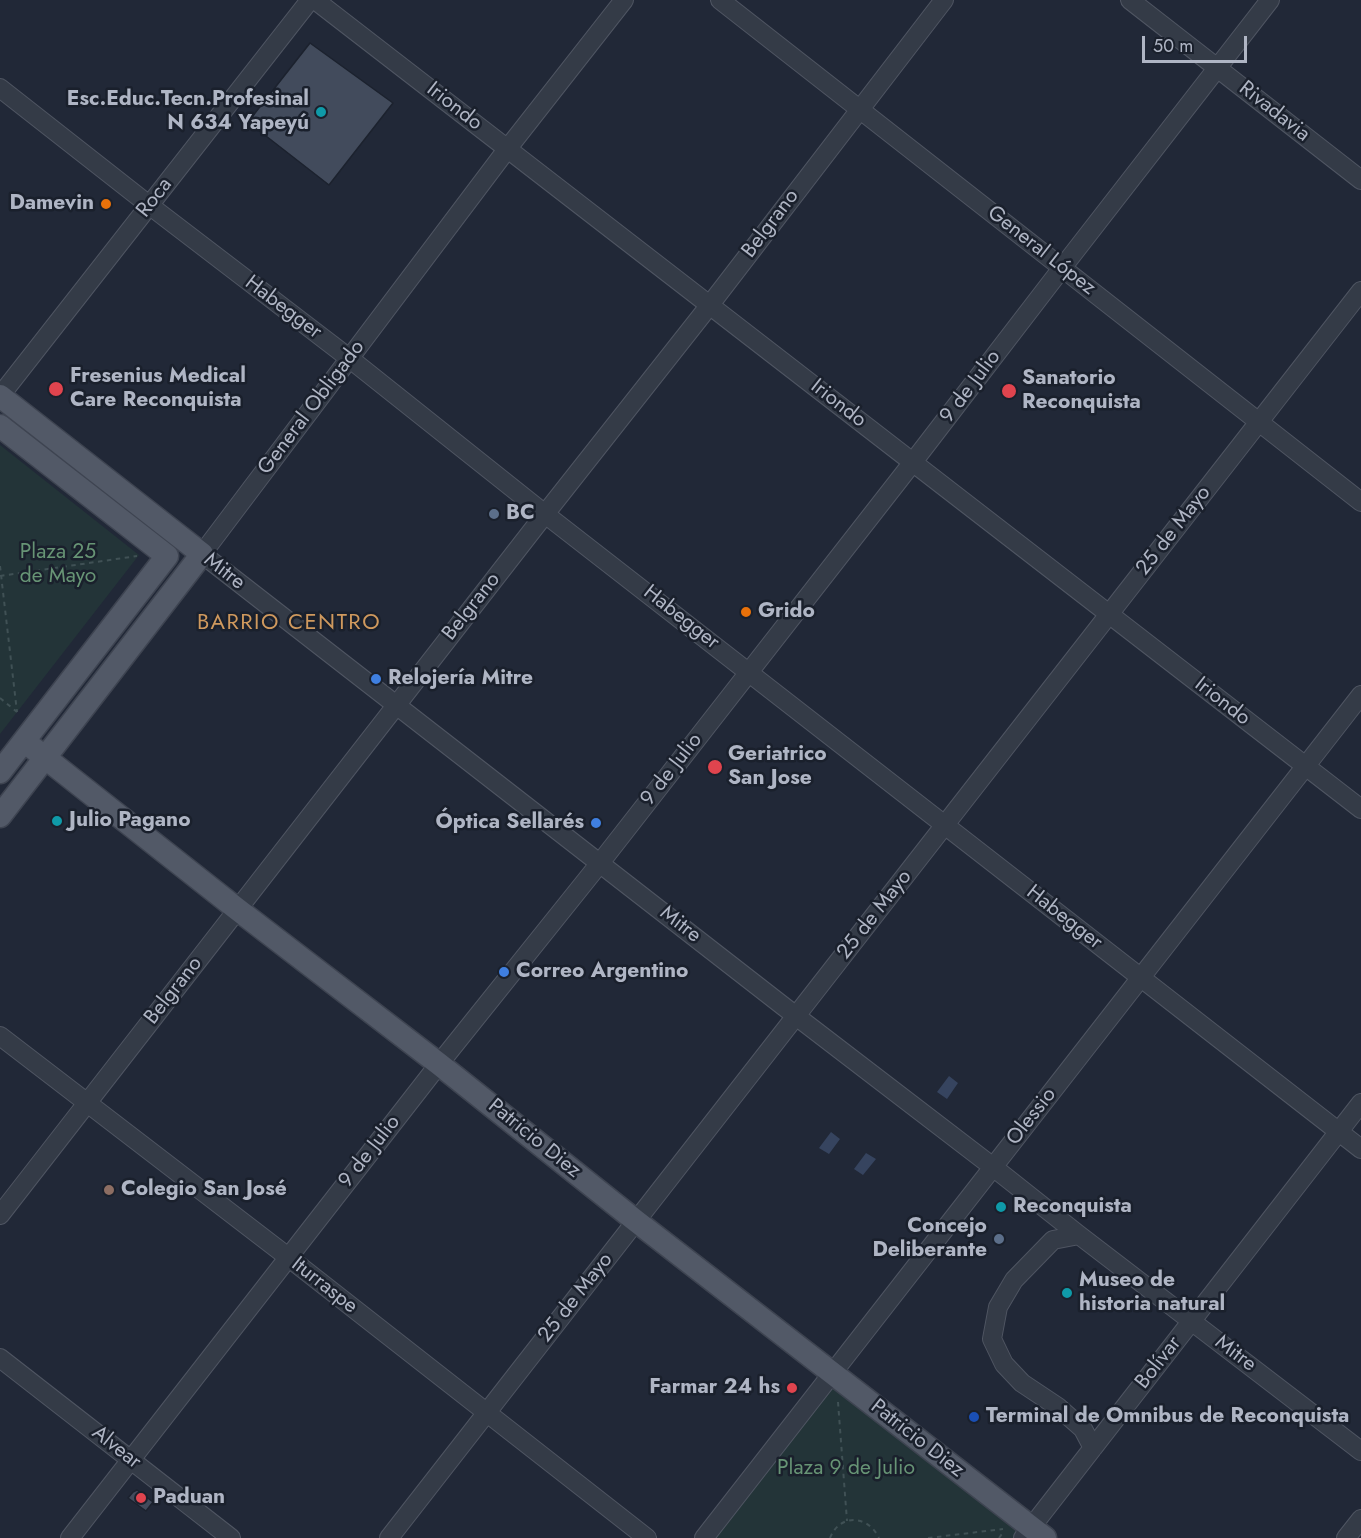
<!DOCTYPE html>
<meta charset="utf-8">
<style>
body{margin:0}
#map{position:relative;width:1361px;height:1538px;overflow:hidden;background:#212837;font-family:Jost,sans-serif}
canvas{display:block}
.scale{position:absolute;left:1142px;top:36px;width:105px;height:27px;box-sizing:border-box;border:3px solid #afb5c4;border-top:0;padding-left:8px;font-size:18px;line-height:21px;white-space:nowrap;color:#afb5c4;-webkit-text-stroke:4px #1a202c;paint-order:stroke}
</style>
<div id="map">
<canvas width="1361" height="1538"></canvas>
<div class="scale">50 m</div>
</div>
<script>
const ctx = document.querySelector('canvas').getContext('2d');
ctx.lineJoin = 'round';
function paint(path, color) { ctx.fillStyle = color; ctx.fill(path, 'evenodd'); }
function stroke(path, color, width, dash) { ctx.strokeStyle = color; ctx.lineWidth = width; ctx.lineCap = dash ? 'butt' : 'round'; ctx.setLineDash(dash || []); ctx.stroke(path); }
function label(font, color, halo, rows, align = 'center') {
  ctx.font = font + ' Jost,sans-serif'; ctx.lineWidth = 5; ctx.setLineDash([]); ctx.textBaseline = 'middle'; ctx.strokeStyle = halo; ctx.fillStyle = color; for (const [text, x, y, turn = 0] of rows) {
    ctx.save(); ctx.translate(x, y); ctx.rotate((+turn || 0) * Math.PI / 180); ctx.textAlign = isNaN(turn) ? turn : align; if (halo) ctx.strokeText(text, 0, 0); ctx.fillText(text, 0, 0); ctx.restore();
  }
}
const green = new Path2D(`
 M 0,445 L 139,555 L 0,734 Z
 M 833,1373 L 1031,1527 L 1023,1538 L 704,1538 Z`);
const water = new Path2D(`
 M 949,1076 L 958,1083 L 947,1099 L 937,1092 Z
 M 831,1132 L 840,1139 L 829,1154 L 819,1148 Z
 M 866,1153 L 876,1159 L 863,1175 L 854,1169 Z`);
const building = new Path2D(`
 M 310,43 L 393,103 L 329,185 L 248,122 Z
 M 137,1490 L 153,1502 L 146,1511 L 128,1498 L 133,1492 Z`);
const path = new Path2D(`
 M 0,566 L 17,712
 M 0,576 L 137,556
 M 0,698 L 17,712
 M 838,1402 L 847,1521
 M 830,1538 C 840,1513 868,1515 879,1538
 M 928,1538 L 1003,1529
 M 999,1538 L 1004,1531`);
const minor = new Path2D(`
 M 315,0 L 1361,809
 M 624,0 L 508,148 L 202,554 L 796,1016 L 993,1167 L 1079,1235 L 1361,1451
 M 720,0 L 1361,502
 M 1130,0 L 1361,180
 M 0,88 L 149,205 L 349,358 L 545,514 L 1361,1149
 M 0,396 L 310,0
 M 0,1036 L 288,1257 L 647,1538
 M 0,1215 L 545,514 L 709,306 L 944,0
 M 1079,1235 L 1053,1240 L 1014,1280 L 998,1307 L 992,1339 L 1004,1364 L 1022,1383 L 1058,1407 L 1083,1429 L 1093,1448
 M 0,1358 L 231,1538
 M 70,1538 L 439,1064 L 600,863 L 913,462 L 1062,268 L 1270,0
 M 389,1538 L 1361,291
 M 704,1538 L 1361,695
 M 1023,1538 L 1361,1103
 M 1346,1538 L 1361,1519`);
const major = new Path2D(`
 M 0,396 L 202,554 L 0,816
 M 0,426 L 167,556 L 0,772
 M 24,741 L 237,909 L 439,1064 L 636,1221 L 1045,1538`);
const markers = [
 [321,112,6,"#0f9aa8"],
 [106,204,6,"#e8710a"],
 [56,389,8,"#e0444e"],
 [1009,391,8,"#e0444e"],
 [494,514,6,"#5c6f8a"],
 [746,612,6,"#e8710a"],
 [376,679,6,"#3f7fe0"],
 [715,767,8,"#e0444e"],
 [57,821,6,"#0f9aa8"],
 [596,823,6,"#3f7fe0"],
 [504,972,6,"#3f7fe0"],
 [109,1190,6,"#8d6e63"],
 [1001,1207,6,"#0f9aa8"],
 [999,1239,6,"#5c6f8a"],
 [1067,1293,6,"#0f9aa8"],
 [792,1388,6,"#e0444e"],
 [974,1417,6,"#1a4fb4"],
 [141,1498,6,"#e0444e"]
];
const poiNames = [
 ["Esc.Educ.Tecn.Profesinal",309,100,"right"],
 ["N 634 Yapeyú",309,124,"right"],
 ["Damevin",94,204,"right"],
 ["Fresenius Medical",70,377],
 ["Care Reconquista",70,401],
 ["Sanatorio",1022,379],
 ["Reconquista",1022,403],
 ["BC",506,514],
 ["Grido",758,612],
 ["Relojería Mitre",388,679],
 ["Geriatrico",728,755],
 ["San Jose",728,779],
 ["Julio Pagano",69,821],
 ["Óptica Sellarés",584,823,"right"],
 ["Correo Argentino",516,972],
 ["Colegio San José",121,1190],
 ["Reconquista",1013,1207],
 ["Concejo",987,1227,"right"],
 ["Deliberante",987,1251,"right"],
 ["Museo de",1079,1281],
 ["historia natural",1079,1305],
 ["Farmar 24 hs",780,1388,"right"],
 ["Terminal de Omnibus de Reconquista",986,1417],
 ["Paduan",153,1498]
];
const streetNames = [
 ["Iriondo",454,107,38],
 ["Rivadavia",1274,112,38],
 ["Roca",155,198,-52],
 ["Belgrano",771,224,-53],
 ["General López",1041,251,38],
 ["Habegger",283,308,37],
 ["9 de Julio",971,387,-53],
 ["Iriondo",838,404,38],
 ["General Obligado",312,408,-53],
 ["25 de Mayo",1174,531,-52],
 ["Mitre",224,572,38],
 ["Belgrano",472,607,-52],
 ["Habegger",681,618,38],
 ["Iriondo",1222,702,38],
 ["9 de Julio",672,770,-52],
 ["25 de Mayo",875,915,-52],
 ["Habegger",1064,918,38],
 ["Mitre",680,925,38],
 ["Belgrano",174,991,-52],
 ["Olessio",1032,1117,-52],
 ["Patricio Diez",534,1139,39],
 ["9 de Julio",370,1152,-52],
 ["Iturraspe",324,1286,38],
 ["25 de Mayo",576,1298,-52],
 ["Mitre",1235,1354,37],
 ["Bolívar",1159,1363,-52],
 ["Patricio Diez",917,1439,38],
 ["Alvear",116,1448,38]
];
const parkNames = [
 ["Plaza 25",58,553],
 ["de Mayo",58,577],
 ["Plaza 9 de Julio",846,1469]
];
const neighbourhoodNames = [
 ["BARRIO CENTRO",289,624]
];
paint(green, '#233438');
paint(water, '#36445f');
paint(building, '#424b5c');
stroke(building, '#1c222e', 1.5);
stroke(minor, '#4f5562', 20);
stroke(major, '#3e4451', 25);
stroke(path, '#405155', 2, [4.5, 4.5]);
stroke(minor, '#343b47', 18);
stroke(major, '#525967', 22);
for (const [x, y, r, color] of markers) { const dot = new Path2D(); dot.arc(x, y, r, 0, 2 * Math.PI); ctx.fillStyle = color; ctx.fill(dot); stroke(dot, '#1a202c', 2); }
label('bold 21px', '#afb5c4', '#1a202c', poiNames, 'left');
label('21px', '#afb5c4', '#1a202c', streetNames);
label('21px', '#679475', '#1a202c', parkNames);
ctx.letterSpacing = '1.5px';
label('22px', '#cf995e', '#1a202c', neighbourhoodNames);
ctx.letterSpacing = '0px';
</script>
